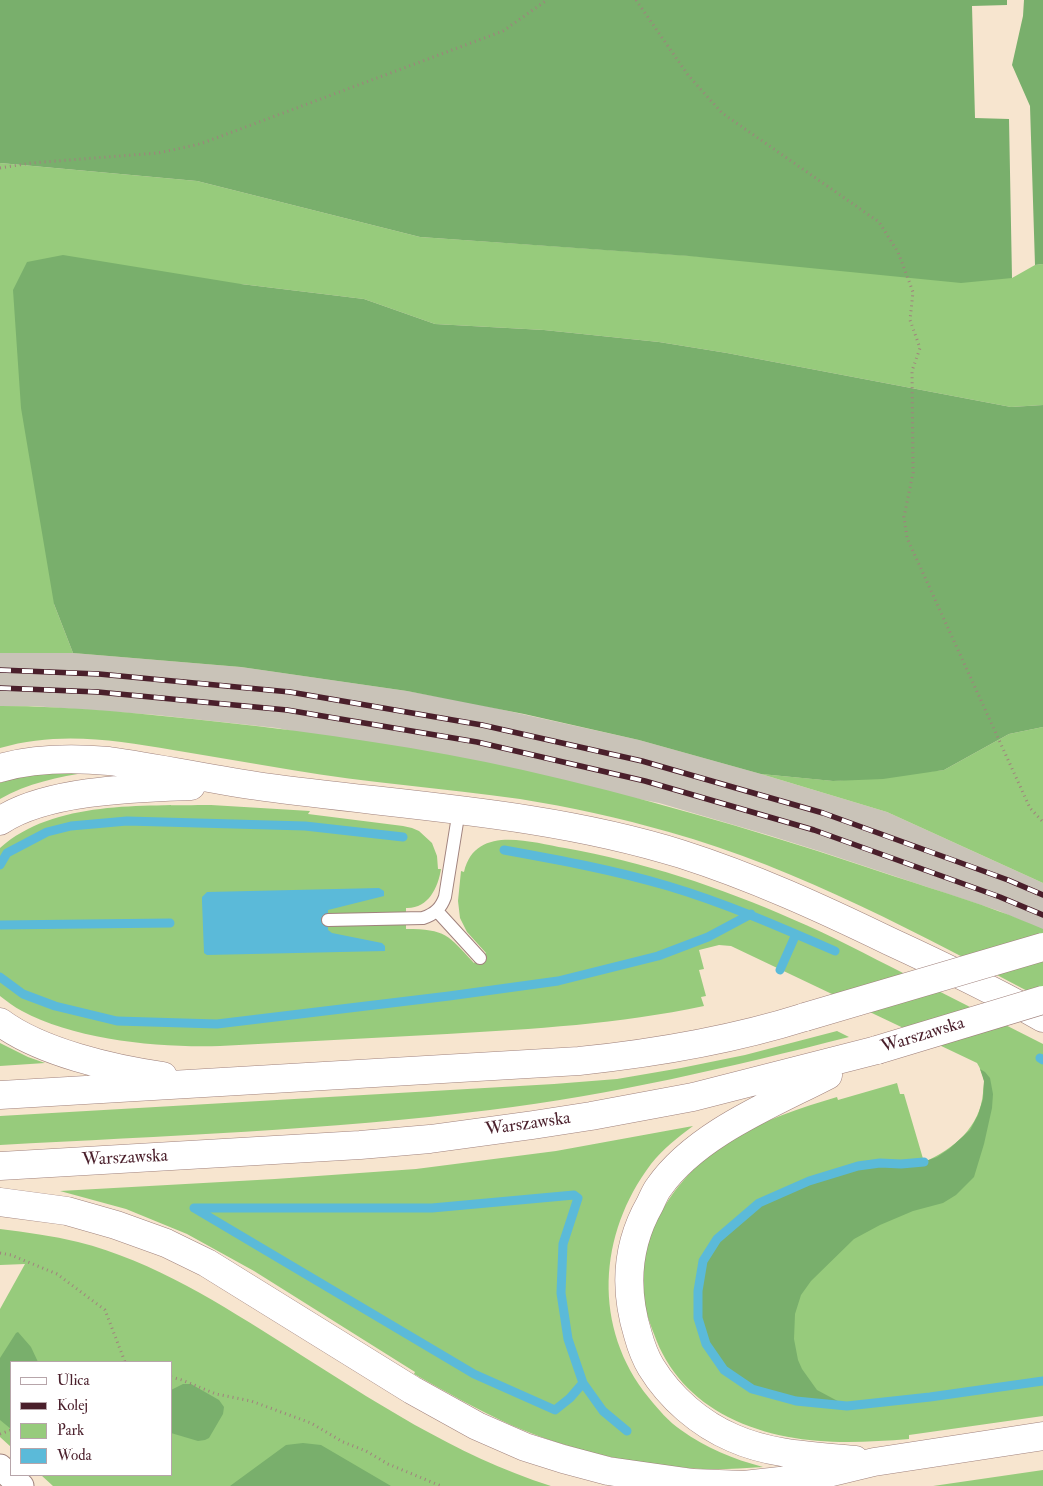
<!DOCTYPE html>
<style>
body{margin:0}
#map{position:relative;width:1043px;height:1486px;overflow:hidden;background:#f7e5cf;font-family:"IM FELL Double Pica",serif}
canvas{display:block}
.legend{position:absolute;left:10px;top:1361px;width:162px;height:115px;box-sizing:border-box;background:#fff;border:1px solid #b7a5aa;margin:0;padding:6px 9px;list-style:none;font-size:15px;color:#4a1f2b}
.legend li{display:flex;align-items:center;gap:10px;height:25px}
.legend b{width:25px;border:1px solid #b7a5aa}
</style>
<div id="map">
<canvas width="1043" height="1486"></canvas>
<ul class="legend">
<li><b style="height:6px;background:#fff"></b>Ulica</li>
<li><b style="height:6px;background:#4a1f2b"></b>Kolej</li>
<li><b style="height:14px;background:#97cb7c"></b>Park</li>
<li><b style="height:14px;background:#5bbad9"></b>Woda</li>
</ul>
</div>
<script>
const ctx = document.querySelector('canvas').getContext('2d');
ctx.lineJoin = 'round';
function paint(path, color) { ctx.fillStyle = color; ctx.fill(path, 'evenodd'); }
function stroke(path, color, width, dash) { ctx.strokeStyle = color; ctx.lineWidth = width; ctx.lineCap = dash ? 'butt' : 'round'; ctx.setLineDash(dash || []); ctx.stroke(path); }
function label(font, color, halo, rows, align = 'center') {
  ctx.font = font + ' "IM FELL Double Pica",serif'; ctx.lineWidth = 4; ctx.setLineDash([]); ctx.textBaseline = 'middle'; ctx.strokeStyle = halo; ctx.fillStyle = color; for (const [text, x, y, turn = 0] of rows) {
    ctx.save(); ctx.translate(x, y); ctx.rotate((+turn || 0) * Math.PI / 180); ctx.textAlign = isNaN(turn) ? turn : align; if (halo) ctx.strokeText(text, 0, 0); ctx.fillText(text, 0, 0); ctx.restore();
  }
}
const industrial = new Path2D(`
 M 0,653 L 73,653 L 241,667 L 407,691 L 468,702 L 639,740 L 761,774 L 887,812 L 1043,883 L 1043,930 L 999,911 L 822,852 L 768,835 L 659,803 L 277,728 L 156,715 L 33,706 L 0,706 Z`);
const green = new Path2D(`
 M 0,163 L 197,181 L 420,237 L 1012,278 L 1035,265 L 1043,264 L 1043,405 L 1011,407 L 727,353 L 659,342 L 544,330 L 435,324 L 364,299 L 241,284 L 54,604 L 73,653 L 0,653 Z
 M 0,706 C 73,706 147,714 220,722 C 322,733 424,748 523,770 C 637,796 749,828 860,865 C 906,881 953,894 998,911 C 1013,916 1028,923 1043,929 L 1043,999 C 922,936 801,869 669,832 C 620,818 570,807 520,799 C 444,788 367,783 292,770 C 252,763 213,757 173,750 C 114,740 59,731 0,748 Z
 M 1043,727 L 1043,883 L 887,812 L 761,774 L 834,781 L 944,770 L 1009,734 Z
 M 51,772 L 89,772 C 59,777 27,783 0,799 L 0,783 L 13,778 Z
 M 211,805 L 310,811 L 308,814 L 403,826 L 412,828 L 419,831 L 432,843 L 437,856 L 438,869 L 441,869 C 438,888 428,909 406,908 L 406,929 C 446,929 448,935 474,963 L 486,953 L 467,932 L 460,918 L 458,901 L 461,871 L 464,872 C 475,824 530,842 565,848 C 643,862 720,887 792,919 C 831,935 867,955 905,974 C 951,997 997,1021 1043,1044 L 1043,1416 L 909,1435 L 909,1439 C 846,1444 786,1446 728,1417 C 693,1399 667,1371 654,1334 C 648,1319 643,1303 643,1287 C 640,1226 680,1173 729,1141 C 763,1120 800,1108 837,1097 L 838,1100 L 897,1083 L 900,1094 L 904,1094 L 924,1162 C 954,1149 980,1127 983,1093 C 983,1089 984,1085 984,1081 C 983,1075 980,1068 977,1063 L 731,946 L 719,945 L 699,950 L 704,969 L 699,970 L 706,996 L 701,997 L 704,1006 C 619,1024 534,1029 447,1034 C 372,1038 296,1042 220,1046 C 160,1048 75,1040 22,1011 C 14,1007 7,1001 0,996 L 0,848 C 54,800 143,806 211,805 Z
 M 837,1031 L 849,1037 C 731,1067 612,1095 490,1110 C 328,1130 163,1136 0,1145 L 0,1116 L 554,1084 L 617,1079 L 681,1068 L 745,1055 Z
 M 0,1043 L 28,1057 L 45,1063 L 0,1066 Z
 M 693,1126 C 678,1137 663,1149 651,1164 C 598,1234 592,1328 649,1398 C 658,1409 669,1422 681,1430 C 706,1448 733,1459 763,1467 C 743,1468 723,1470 703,1469 C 638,1466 571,1451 511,1425 C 478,1410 446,1392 414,1374 L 415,1372 L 254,1271 L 187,1234 L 126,1209 L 60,1191 L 275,1179 L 416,1169 L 556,1151 Z
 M 0,1229 C 26,1232 53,1236 78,1242 C 154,1261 222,1305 287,1346 C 372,1400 454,1455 551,1486 L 53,1486 L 41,1475 L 171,1475 L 171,1362 L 11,1362 L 11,1447 L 0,1437 L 0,1309 L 25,1264 L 0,1265 Z
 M 1043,1470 L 1043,1486 L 933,1486 Z`);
const forest = new Path2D(`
 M 0,0 L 1007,0 L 1007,5 L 972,6 L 975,118 L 1009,119 L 1012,278 L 961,283 L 689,256 L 420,237 L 197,181 L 0,163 Z
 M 1024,0 L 1043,0 L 1043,264 L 1035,265 L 1030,106 L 1012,65 L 1023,16 Z
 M 63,255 L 241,284 L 364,299 L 435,324 L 544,330 L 659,342 L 727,353 L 1011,407 L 1043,405 L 1043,727 L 1009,734 L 944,770 L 883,779 L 833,781 L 761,774 L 639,740 L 524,714 L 407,691 L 241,667 L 73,653 L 54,604 L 21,408 L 13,290 L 27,262 Z
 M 980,1069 L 985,1072 L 990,1078 L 993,1094 L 992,1108 L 984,1144 L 974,1177 L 956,1195 L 943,1203 L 913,1211 L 880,1225 L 854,1239 L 811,1281 L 801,1295 L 795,1314 L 794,1339 L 798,1360 L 802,1369 L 817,1390 L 847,1406 L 796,1401 L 752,1389 L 724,1370 L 706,1344 L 698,1318 L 698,1291 L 703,1261 L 717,1239 L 759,1203 L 809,1181 L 858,1166 L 880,1163 L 901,1164 L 923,1162 L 937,1157 L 949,1149 L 970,1130 L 978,1115 L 983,1099 L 984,1081 Z
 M 18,1332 L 31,1347 L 38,1362 L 11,1362 L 11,1429 L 0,1420 L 0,1358 L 16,1333 Z
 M 183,1384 L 191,1384 L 219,1400 L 224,1407 L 223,1414 L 209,1438 L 205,1440 L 198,1441 L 171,1433 L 171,1390 Z
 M 303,1443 L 321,1445 L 391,1486 L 230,1486 L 286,1445 Z`);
const water = new Path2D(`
 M 379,888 L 384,891 L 384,896 L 328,910 L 328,930 L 332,933 L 382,943 L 385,946 L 385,951 L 207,955 L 204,953 L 202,901 L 202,897 L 207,892 Z`);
const stream = new Path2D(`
 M 504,850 C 559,860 614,870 668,886 C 725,903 780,927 835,951
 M 0,865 L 7,853 L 47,832 L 71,826 L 127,821 L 305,826 L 403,837
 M 0,925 L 170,923
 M 780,970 L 796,934
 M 0,977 L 23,994 L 55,1006 L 117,1021 L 217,1024 L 449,996 L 558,981 L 658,956 L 708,937 L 751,914
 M 1040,1058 L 1043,1060
 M 924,1162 L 901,1164 L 880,1163 L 858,1166 L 809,1181 L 759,1203 L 717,1239 L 703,1261 L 698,1291 L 698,1318 L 706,1344 L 724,1370 L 752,1389 L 796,1401 L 847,1406 L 930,1397 L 1043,1381
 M 194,1208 L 432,1208 L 574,1195 L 578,1198 L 563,1244 L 561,1293 L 568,1339 L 583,1383 L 603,1411 L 627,1431
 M 194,1208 L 474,1374 L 555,1410 L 570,1398 L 583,1383`);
const path = new Path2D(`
 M 636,0 L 688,75 L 722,113 L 879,222 L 898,252 L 913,292 L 910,320 L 920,348 L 912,371 L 913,473 L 904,517 L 907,538 L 1030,808 L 1043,822
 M 0,168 L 31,163 L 158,153 L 200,144 L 503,31 L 547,0
 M 0,1253 L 11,1255 L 57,1274 L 105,1310 L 125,1362
 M 171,1377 L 182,1380 L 216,1394 L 251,1401 L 311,1423 L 343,1442 L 366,1451 L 388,1464 L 441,1486
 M 0,1434 L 11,1430`);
const service = new Path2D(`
 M 437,911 L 480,958
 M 328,920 L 423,918 C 435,914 441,908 445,897 L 459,810`);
const minor = new Path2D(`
 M 0,1467 L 21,1486`);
const secondary = new Path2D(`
 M 0,768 C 35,758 73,758 109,761 C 161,768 213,780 264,787 C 404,806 546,812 681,854 C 753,877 821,908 889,941 C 941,965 993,990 1043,1018
 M 0,821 C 46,790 136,788 191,786
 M 0,1022 C 40,1052 113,1069 163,1076
 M 828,1075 C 772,1104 696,1134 659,1187 C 655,1192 653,1198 650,1204 C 626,1246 624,1290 638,1335 C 641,1346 645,1357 651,1367 C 670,1398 700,1424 733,1438 C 771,1455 815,1456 855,1460
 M 0,1095 L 579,1061 C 656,1053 732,1040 805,1017
 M 0,1166 L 360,1145 L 430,1139 L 533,1125 L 591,1116 L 693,1097 L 877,1050
 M 0,1202 L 67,1211 L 116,1225 L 166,1243 L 207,1263 L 412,1390 L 477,1426 L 525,1447 L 563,1459 L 608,1471 L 693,1483 L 744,1485 L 807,1478 L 874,1462 L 1043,1436`);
const rail = new Path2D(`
 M 0,670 L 99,674 L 290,692 L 482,725 L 642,761 L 823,813 L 1008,880 L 1043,895
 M 0,688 L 98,692 L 287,710 L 477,742 L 645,781 L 814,830 L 1000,897 L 1043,915`);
const secondaryBridge = new Path2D(`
 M 805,1017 L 1043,947
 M 877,1050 L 1043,1000`);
const streetNames = [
 ["Warszawska",923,1036,-17],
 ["Warszawska",528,1125,-8],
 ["Warszawska",125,1159,-3]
];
paint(industrial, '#c9c3b8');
paint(green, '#97cb7c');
paint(forest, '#79af6c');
paint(water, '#5bbad9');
stroke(stream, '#5bbad9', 9);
stroke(service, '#a0827d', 14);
stroke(minor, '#a0827d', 27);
stroke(secondary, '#a0827d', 29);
stroke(path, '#a0827d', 3, [1, 4]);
stroke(service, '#fff', 12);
stroke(minor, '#fff', 25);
stroke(secondary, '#fff', 28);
stroke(rail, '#4a1f2b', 5.5);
stroke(rail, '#fff', 4, [11]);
stroke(secondaryBridge, '#a0827d', 29, []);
stroke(secondaryBridge, '#fff', 28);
label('18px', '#4a1f2b', '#fff', streetNames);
</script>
